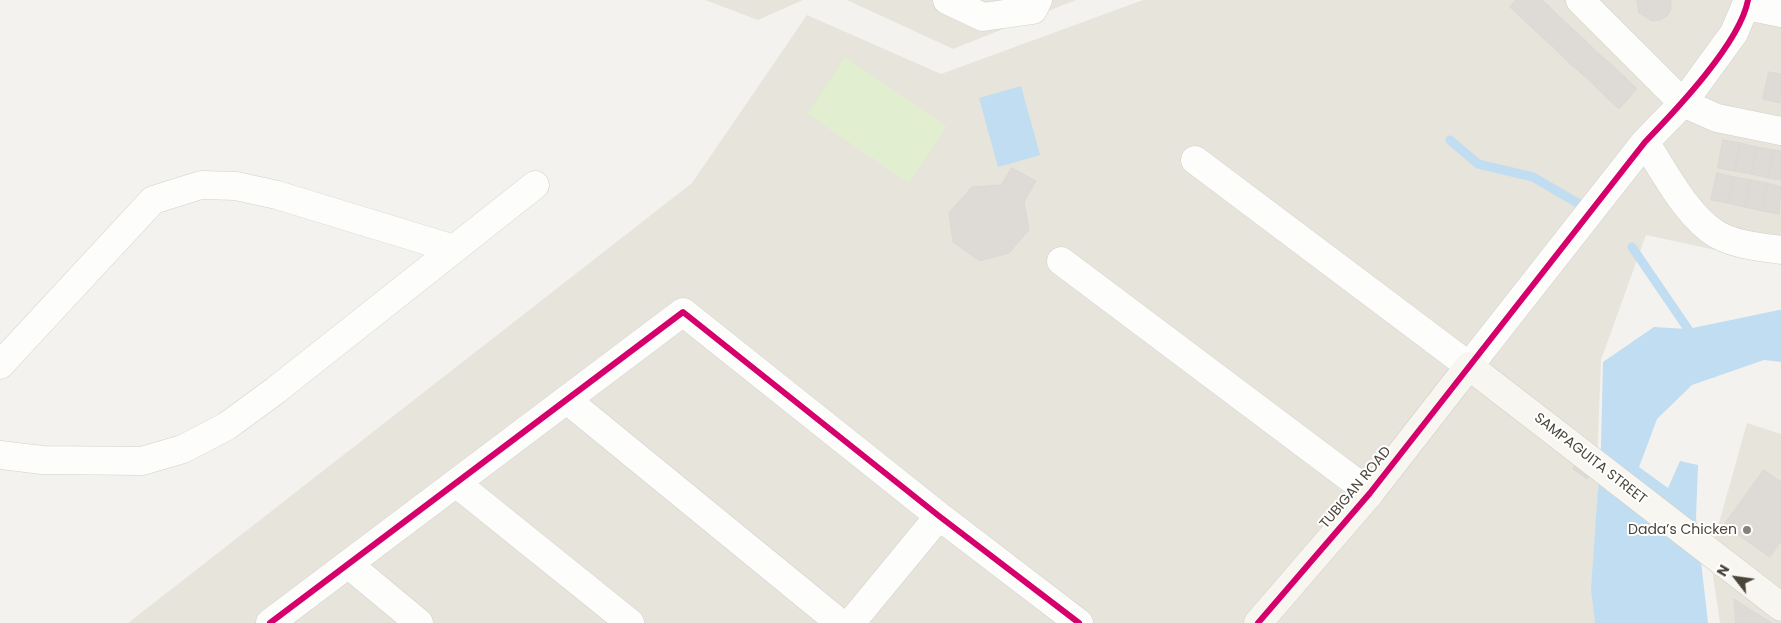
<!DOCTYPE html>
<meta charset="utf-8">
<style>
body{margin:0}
#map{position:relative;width:1781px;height:623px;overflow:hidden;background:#f4f2ee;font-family:Poppins,sans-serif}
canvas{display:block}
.north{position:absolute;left:1711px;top:553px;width:50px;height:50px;-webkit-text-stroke:4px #fff;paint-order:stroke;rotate:300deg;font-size:14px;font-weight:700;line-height:20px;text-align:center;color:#4b4439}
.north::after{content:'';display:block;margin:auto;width:18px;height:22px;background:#4b4439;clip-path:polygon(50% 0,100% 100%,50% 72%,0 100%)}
</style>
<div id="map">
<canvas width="1781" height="623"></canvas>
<div class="north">N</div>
</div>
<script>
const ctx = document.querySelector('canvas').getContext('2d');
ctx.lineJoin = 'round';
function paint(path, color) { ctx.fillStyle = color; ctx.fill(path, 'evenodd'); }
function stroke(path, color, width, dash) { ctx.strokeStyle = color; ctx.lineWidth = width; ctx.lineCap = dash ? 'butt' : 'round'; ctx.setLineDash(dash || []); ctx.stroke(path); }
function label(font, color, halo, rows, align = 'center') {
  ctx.font = font + ' Poppins,sans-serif'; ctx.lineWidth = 4; ctx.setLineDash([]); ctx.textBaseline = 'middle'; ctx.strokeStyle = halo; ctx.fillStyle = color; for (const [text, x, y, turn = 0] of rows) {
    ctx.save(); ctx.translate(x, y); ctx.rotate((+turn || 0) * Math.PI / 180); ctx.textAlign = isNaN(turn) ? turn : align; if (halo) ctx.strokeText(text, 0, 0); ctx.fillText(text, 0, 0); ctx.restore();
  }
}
const residential = new Path2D(`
 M 705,0 L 803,0 L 758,20 Z
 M 847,0 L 1076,0 L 953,49 Z
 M 1143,0 L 1781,0 L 1781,264 L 1646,235 L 1601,360 L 1597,465 L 1602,623 L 128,623 L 692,183 L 807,15 L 941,74 Z
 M 1747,423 L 1781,434 L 1781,623 L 1720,623 L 1710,555 Z`);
const green = new Path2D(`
 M 845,57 L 947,127 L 909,183 L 807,114 Z`);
const water = new Path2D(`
 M 1021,86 L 1040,155 L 998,167 L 979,98 Z
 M 1779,310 L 1781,310 L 1781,362 L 1764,360 L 1692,385 L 1657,419 L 1639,467 L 1668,488 L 1680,461 L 1698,465 L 1696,518 L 1708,623 L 1595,623 L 1591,589 L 1601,446 L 1603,362 L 1654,327 L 1688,329 Z`);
const stream = new Path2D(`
 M 1450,140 L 1478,164 L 1533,177 L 1586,208
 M 1632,247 L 1688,329 L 1691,339`);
const building = new Path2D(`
 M 1516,0 L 1542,0 L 1549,6 L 1530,26 L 1510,7 Z
 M 1637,0 L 1671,0 L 1671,9 L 1667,16 L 1660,20 L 1652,21 L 1639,13 Z
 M 1549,6 L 1561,18 L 1543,38 L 1530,26 Z
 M 1561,18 L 1574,30 L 1556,50 L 1543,38 Z
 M 1574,30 L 1587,42 L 1568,62 L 1556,50 Z
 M 1587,42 L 1599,54 L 1581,73 L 1568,62 Z
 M 1599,54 L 1612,65 L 1594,85 L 1581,73 Z
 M 1612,65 L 1625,77 L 1606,97 L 1594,85 Z
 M 1769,72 L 1781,74 L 1780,103 L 1763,99 Z
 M 1625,77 L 1637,89 L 1619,109 L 1606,97 Z
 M 1723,140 L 1740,143 L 1735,171 L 1718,168 Z
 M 1740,143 L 1757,147 L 1751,174 L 1735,171 Z
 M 1757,147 L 1774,150 L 1768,178 L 1751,174 Z
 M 1774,150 L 1781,151 L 1781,180 L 1768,178 Z
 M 1012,168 L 1036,181 L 1024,202 L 1029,230 L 1009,253 L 980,261 L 953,242 L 949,213 L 972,187 L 1001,185 Z
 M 1717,173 L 1734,177 L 1728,203 L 1711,200 Z
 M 1734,177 L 1751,180 L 1745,207 L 1728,203 Z
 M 1751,180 L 1767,183 L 1762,211 L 1745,207 Z
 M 1767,183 L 1781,187 L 1779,214 L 1762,211 Z
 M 1581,458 L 1595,468 L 1587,479 L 1573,469 Z
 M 1764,470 L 1781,482 L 1781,541 L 1770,557 L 1724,525 Z
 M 1734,599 L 1772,623 L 1736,623 Z`);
const street = new Path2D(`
 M 947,0 L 983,17 L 1033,10 L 1038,0
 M 1580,0 L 1683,103 L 1717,118 L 1781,131
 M 1747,6 L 1781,13
 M 1645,142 C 1664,171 1687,217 1718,235 C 1736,245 1761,247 1781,250
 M 1195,160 L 1469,366 L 1645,142 L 1683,103 L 1734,33 L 1748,0
 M 1061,261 L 1370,493
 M 0,365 L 153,200 L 201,185 L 236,186 L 277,195 L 454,249
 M 567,400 L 840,623
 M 0,455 L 42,460 L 142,461 L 183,449 L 227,426 L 276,390 L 535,185
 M 456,483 L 630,623
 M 348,564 L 419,623
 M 270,623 L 683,312 L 939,516 L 1079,623
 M 851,623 L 939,516`);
const secondary = new Path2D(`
 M 1258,623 L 1370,493 L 1469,366 L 1781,607`);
const cycleway = new Path2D(`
 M 270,623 L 683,312 L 939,516 L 1079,623
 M 1258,623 L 1370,493 L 1645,142 C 1676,110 1740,43 1748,0`);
const markers = [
 [1747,530,5,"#868178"]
];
const streetNames = [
 ["SAMPAGUITA STREET",1590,459,38],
 ["TUBIGAN ROAD",1356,488,-50]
];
const poiNames = [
 ["Dada’s Chicken",1737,530]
];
paint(residential, '#e7e4dc');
paint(green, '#e1eecf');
paint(water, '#c0ddf1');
stroke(stream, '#c0ddf1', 9);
paint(building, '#dedbd6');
stroke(building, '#dcd9d4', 1);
stroke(street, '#d2d0cb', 29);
stroke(secondary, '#d3cfc5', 29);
stroke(street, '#fdfdfc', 28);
stroke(secondary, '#f7f6f1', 28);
stroke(cycleway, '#d6006c', 6);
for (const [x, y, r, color] of markers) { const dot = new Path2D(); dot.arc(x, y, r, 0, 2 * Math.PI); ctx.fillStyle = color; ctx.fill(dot); stroke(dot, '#fff', 2); }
label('14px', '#4b4439', '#fff', streetNames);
label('14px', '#4b4439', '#fff', poiNames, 'right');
</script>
